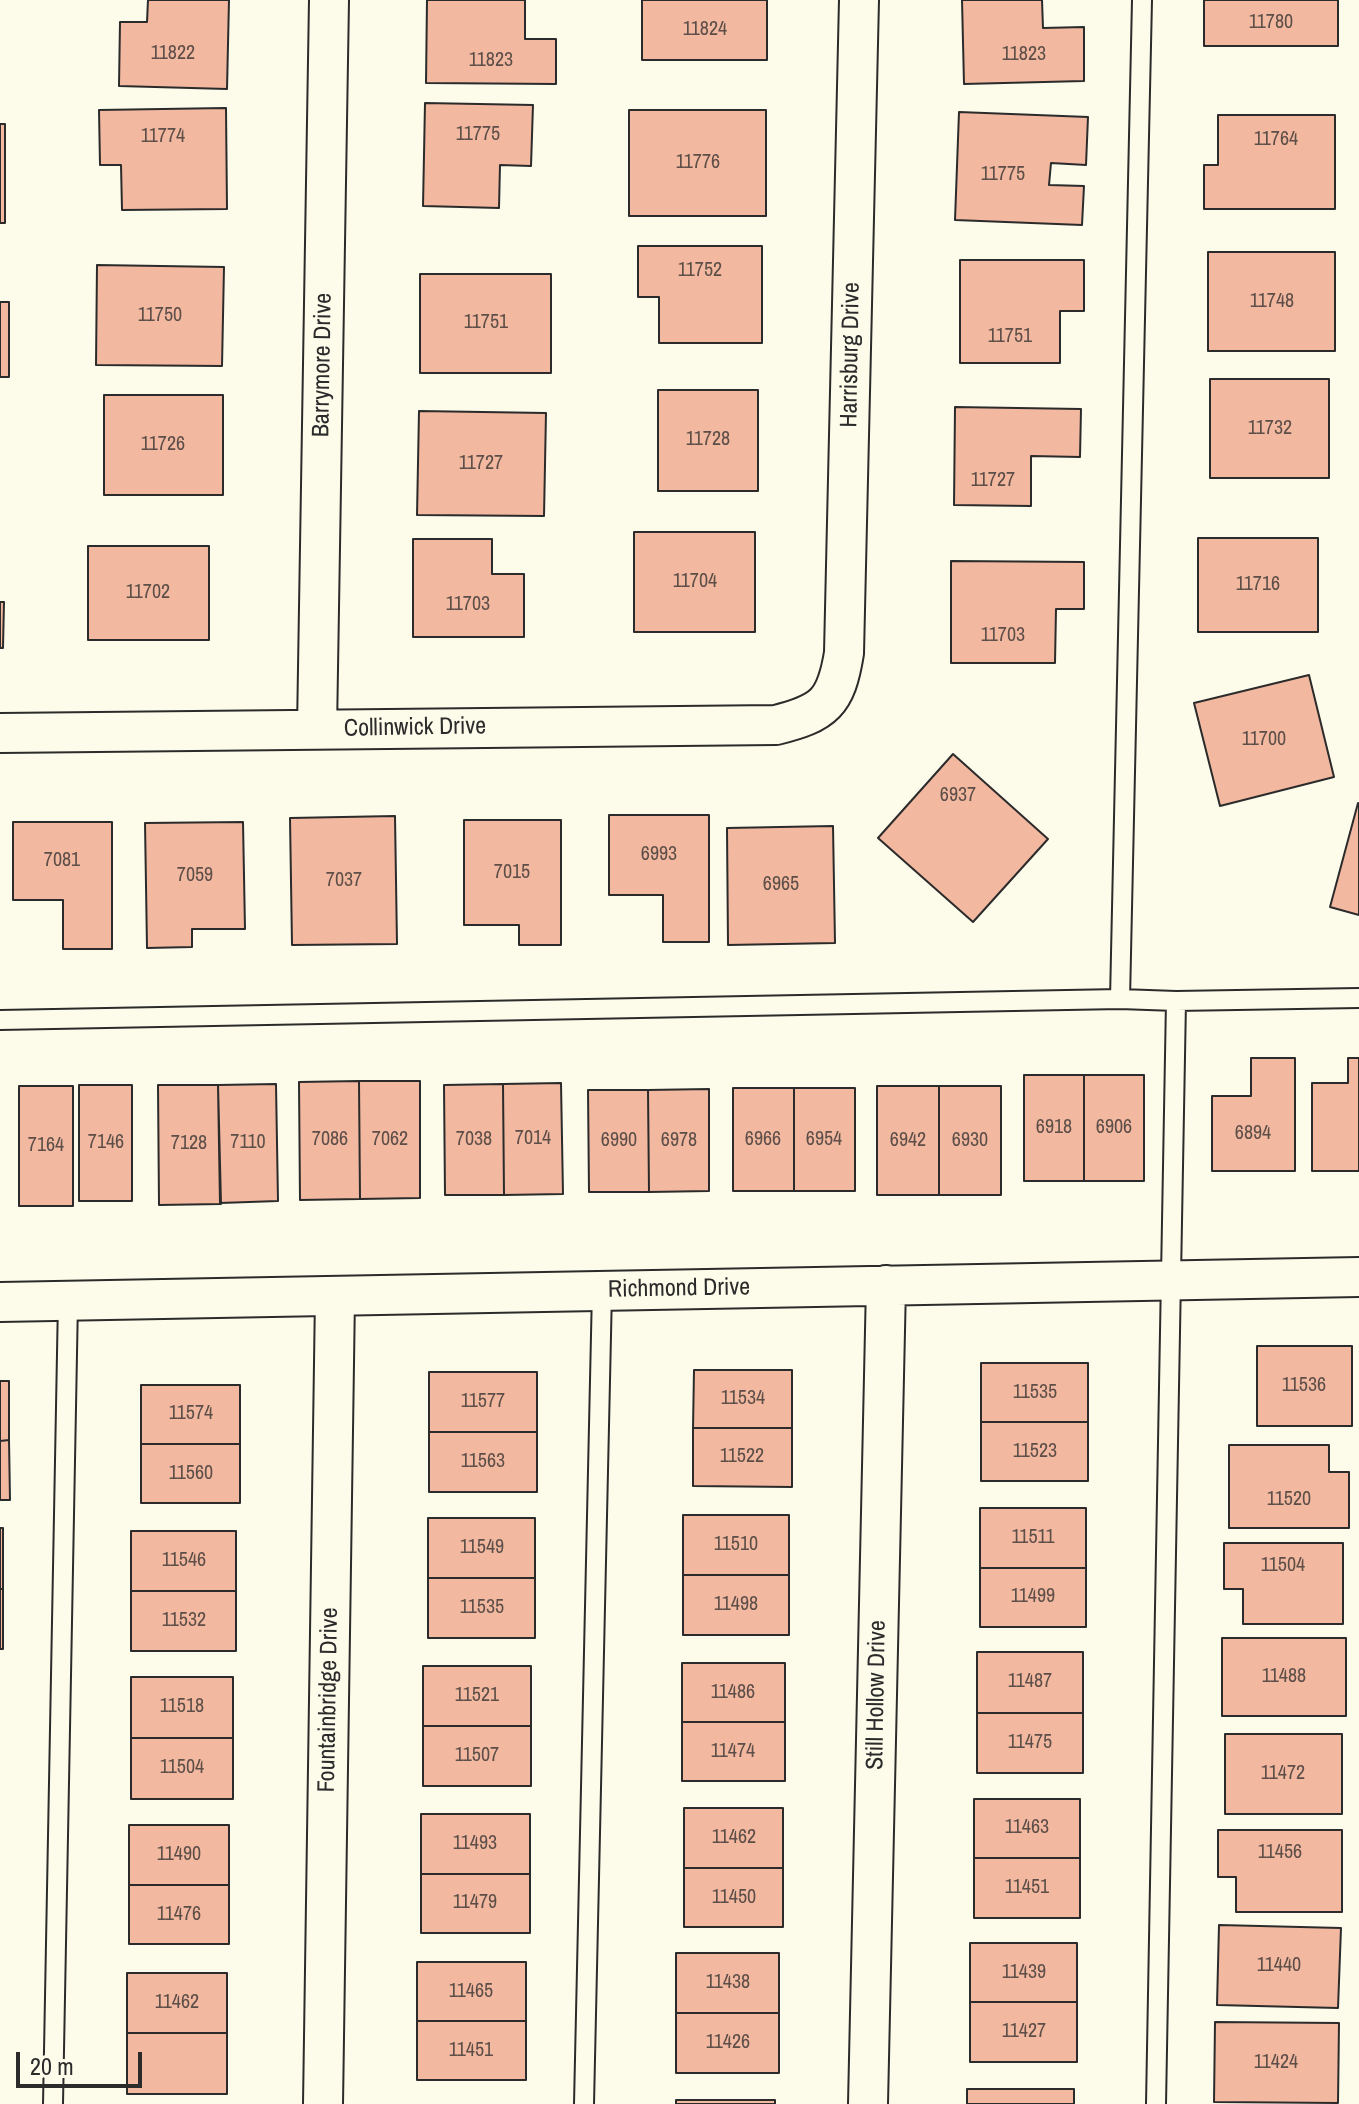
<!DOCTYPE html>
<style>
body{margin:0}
#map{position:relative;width:1359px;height:2104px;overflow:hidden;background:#fdfbea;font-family:"Archivo Narrow",sans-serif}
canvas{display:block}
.scale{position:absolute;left:16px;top:2052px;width:126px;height:36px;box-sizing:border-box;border:4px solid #2b2b2b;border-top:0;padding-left:10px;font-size:24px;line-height:28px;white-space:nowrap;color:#2b2b2b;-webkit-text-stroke:6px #fdfbea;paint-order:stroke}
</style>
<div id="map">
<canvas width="1359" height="2104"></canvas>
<div class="scale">20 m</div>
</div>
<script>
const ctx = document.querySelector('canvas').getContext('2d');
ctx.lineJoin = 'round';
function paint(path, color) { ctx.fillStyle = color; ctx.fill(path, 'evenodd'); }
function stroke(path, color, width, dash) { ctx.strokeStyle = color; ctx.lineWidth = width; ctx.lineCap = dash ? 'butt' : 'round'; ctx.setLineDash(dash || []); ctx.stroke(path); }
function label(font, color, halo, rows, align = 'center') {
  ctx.font = font + ' "Archivo Narrow",sans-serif'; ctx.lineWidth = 6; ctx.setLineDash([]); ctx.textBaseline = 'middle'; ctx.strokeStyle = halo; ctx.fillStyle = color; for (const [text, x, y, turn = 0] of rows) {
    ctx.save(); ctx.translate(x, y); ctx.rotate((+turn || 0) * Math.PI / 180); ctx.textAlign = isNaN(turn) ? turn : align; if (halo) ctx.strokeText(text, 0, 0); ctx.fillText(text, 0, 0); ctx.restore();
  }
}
const building = new Path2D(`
 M 148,0 L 229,0 L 227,89 L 119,86 L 120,22 L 147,22 Z
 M 427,0 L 525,0 L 525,39 L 556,39 L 556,84 L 426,83 Z
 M 642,0 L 767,0 L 767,60 L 642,60 Z
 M 962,0 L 1042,0 L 1043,28 L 1084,27 L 1084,81 L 964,84 Z
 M 1204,0 L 1338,0 L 1338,46 L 1204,46 Z
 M 425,103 L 533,105 L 531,166 L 500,165 L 499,208 L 423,206 Z
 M 226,108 L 227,209 L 122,210 L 121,165 L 100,165 L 99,110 Z
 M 629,110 L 766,110 L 766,216 L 629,216 Z
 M 959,112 L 1088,117 L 1086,165 L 1051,163 L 1049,185 L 1084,186 L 1082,225 L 955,220 Z
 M 1218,115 L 1335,115 L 1335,209 L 1204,209 L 1204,165 L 1218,165 Z
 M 0,124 L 5,124 L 5,223 L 0,223 Z
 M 638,246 L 762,246 L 762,343 L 659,343 L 659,297 L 638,297 Z
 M 1208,252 L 1335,252 L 1335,351 L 1208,351 Z
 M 960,260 L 1084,260 L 1084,311 L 1060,311 L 1060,363 L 960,363 Z
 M 97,265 L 224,267 L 222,366 L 96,365 Z
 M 420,274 L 551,274 L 551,373 L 420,373 Z
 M 0,302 L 9,302 L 9,377 L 0,377 Z
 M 1210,379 L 1329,379 L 1329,478 L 1210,478 Z
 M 658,390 L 758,390 L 758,491 L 658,491 Z
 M 104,395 L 223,395 L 223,495 L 104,495 Z
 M 955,407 L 1081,409 L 1080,457 L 1031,456 L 1031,506 L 954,505 Z
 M 419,411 L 546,413 L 544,516 L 417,515 Z
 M 634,532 L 755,532 L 755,632 L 634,632 Z
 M 1198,538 L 1318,538 L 1318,632 L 1198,632 Z
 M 413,539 L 492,539 L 492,574 L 524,574 L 524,637 L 413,637 Z
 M 88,546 L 209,546 L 209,640 L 88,640 Z
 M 951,561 L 1084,562 L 1084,609 L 1056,609 L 1055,663 L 951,663 Z
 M 0,602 L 4,602 L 3,648 L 0,648 Z
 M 1309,675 L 1334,777 L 1220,806 L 1194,703 Z
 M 953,754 L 1048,839 L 973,922 L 878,838 Z
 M 1358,803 L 1359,804 L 1359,915 L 1330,907 Z
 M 609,815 L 709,815 L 709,942 L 663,942 L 663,895 L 609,895 Z
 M 395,816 L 397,944 L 292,945 L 290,818 Z
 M 464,820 L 561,820 L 561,945 L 519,945 L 519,925 L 464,925 Z
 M 13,822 L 112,822 L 112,949 L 63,949 L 63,900 L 13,900 Z
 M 243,822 L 245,929 L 192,929 L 192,947 L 147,948 L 145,823 Z
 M 833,826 L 835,943 L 728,945 L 727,828 Z
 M 1251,1058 L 1295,1058 L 1295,1171 L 1212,1171 L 1212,1096 L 1251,1096 Z
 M 1348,1058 L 1359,1058 L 1359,1171 L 1312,1171 L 1312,1083 L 1348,1083 Z
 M 1024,1075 L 1084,1075 L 1084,1181 L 1024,1181 Z
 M 1084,1075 L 1144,1075 L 1144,1181 L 1084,1181 Z
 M 359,1081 L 360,1199 L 300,1200 L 299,1082 Z
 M 359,1081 L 420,1081 L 420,1198 L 360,1199 Z
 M 561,1083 L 563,1194 L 504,1195 L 503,1084 Z
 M 276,1084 L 278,1201 L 220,1203 L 218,1085 Z
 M 503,1084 L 504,1195 L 445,1195 L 444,1085 Z
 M 79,1085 L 132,1085 L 132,1201 L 79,1201 Z
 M 158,1085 L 218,1085 L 221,1204 L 159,1205 Z
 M 19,1086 L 73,1086 L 73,1206 L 19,1206 Z
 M 877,1086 L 939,1086 L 939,1195 L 877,1195 Z
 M 939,1086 L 1001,1086 L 1001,1195 L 939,1195 Z
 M 733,1088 L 794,1088 L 794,1191 L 733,1191 Z
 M 794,1088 L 855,1088 L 855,1191 L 794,1191 Z
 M 709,1089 L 709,1191 L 649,1192 L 648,1090 Z
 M 588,1090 L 648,1090 L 649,1192 L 589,1192 Z
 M 1257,1346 L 1352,1346 L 1352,1426 L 1257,1426 Z
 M 981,1363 L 1088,1363 L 1088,1422 L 981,1422 Z
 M 694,1370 L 792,1370 L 792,1428 L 693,1428 Z
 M 429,1372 L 537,1372 L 537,1432 L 429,1432 Z
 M 0,1381 L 9,1381 L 9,1440 L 0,1441 Z
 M 141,1385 L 240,1385 L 240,1444 L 141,1444 Z
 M 981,1422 L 1088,1422 L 1088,1481 L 981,1481 Z
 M 693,1428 L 792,1428 L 792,1487 L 693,1486 Z
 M 429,1432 L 537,1432 L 537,1492 L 429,1492 Z
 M 9,1440 L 10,1500 L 0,1500 L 0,1441 Z
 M 141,1444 L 240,1444 L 240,1503 L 141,1503 Z
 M 1229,1445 L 1329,1445 L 1329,1472 L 1349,1472 L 1349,1528 L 1229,1528 Z
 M 980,1508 L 1086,1508 L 1086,1568 L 980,1568 Z
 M 683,1515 L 789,1515 L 789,1575 L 683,1575 Z
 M 428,1518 L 535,1518 L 535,1578 L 428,1578 Z
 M 0,1528 L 3,1528 L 3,1589 L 0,1589 Z
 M 131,1531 L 236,1531 L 236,1591 L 131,1591 Z
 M 1224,1543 L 1343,1543 L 1343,1624 L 1243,1624 L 1243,1589 L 1224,1589 Z
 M 980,1568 L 1086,1568 L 1086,1627 L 980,1627 Z
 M 683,1575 L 789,1575 L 789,1635 L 683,1635 Z
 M 428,1578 L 535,1578 L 535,1638 L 428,1638 Z
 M 0,1589 L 3,1589 L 3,1649 L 0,1649 Z
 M 131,1591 L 236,1591 L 236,1651 L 131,1651 Z
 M 1222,1638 L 1346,1638 L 1346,1716 L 1222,1716 Z
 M 977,1652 L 1083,1652 L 1083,1713 L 977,1713 Z
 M 682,1663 L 785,1663 L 785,1722 L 682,1722 Z
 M 423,1666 L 531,1666 L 531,1726 L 423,1726 Z
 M 131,1677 L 233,1677 L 233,1738 L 131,1738 Z
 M 977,1713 L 1083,1713 L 1083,1773 L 977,1773 Z
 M 682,1722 L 785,1722 L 785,1781 L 682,1781 Z
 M 423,1726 L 531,1726 L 531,1786 L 423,1786 Z
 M 1225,1734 L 1342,1734 L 1342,1814 L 1225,1814 Z
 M 131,1738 L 233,1738 L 233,1799 L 131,1799 Z
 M 974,1799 L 1080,1799 L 1080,1858 L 974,1858 Z
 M 684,1808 L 783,1808 L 783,1868 L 684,1868 Z
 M 421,1814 L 530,1814 L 530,1874 L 421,1874 Z
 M 129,1825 L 229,1825 L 229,1885 L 129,1885 Z
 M 1218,1830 L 1342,1830 L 1342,1912 L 1236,1912 L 1236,1877 L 1218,1877 Z
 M 974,1858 L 1080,1858 L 1080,1918 L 974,1918 Z
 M 684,1868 L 783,1868 L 783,1927 L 684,1927 Z
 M 421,1874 L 530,1874 L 530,1933 L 421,1933 Z
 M 129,1885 L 229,1885 L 229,1944 L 129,1944 Z
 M 1219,1925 L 1341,1928 L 1338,2008 L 1217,2005 Z
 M 970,1943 L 1077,1943 L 1077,2002 L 970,2002 Z
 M 676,1953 L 779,1953 L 779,2013 L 676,2013 Z
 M 417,1962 L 526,1962 L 526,2021 L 417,2021 Z
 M 127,1973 L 227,1973 L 227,2033 L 127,2033 Z
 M 970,2002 L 1077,2002 L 1077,2062 L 970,2062 Z
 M 676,2013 L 779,2013 L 779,2073 L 676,2073 Z
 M 417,2021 L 526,2021 L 526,2080 L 417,2080 Z
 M 1215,2022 L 1339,2023 L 1338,2103 L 1214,2102 Z
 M 127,2033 L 227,2033 L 227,2094 L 127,2094 Z
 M 967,2089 L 1074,2089 L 1074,2104 L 967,2104 Z
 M 676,2100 L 775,2100 L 775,2104 L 676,2104 Z`);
const lane = new Path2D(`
 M 1120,999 L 1142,0
 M 0,1020 L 1120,999 L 1176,1001 L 1359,998
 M 53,2104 L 68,1300
 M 584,2104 L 602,1290
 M 1156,2104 L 1176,1001`);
const street = new Path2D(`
 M 317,729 L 329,0
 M 0,733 L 776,725 C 824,713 836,703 844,653 L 859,0
 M 0,1302 L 1359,1277
 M 323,2104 L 335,1296
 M 868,2104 L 886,1285`);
const numberNames = [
 ["11780",1271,23],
 ["11824",705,30],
 ["11822",173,54],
 ["11823",1024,55],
 ["11823",491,61],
 ["11775",478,135],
 ["11774",163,137],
 ["11764",1276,140],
 ["11776",698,163],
 ["11775",1003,175],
 ["11752",700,271],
 ["11748",1272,302],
 ["11750",160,316],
 ["11751",486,323],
 ["11751",1010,337],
 ["11732",1270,429],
 ["11728",708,440],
 ["11726",163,445],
 ["11727",481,464],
 ["11727",993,481],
 ["11704",695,582],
 ["11716",1258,585],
 ["11702",148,593],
 ["11703",468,605],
 ["11703",1003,636],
 ["11700",1264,740],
 ["6937",958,796],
 ["6993",659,855],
 ["7081",62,861],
 ["7015",512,873],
 ["7059",195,876],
 ["7037",344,881],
 ["6965",781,885],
 ["6918",1054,1128],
 ["6906",1114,1128],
 ["6894",1253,1134],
 ["7014",533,1139],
 ["7086",330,1140],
 ["7062",390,1140],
 ["7038",474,1140],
 ["6966",763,1140],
 ["6954",824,1140],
 ["6990",619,1141],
 ["6978",679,1141],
 ["6942",908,1141],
 ["6930",970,1141],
 ["7146",106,1143],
 ["7110",248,1143],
 ["7128",189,1144],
 ["7164",46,1146],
 ["11536",1304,1386],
 ["11535",1035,1393],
 ["11534",743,1399],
 ["11577",483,1402],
 ["11574",191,1414],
 ["11523",1035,1452],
 ["11522",742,1457],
 ["11563",483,1462],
 ["11560",191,1474],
 ["11520",1289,1500],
 ["11511",1033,1538],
 ["11510",736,1545],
 ["11549",482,1548],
 ["11546",184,1561],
 ["11504",1283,1566],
 ["11499",1033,1597],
 ["11498",736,1605],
 ["11535",482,1608],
 ["11532",184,1621],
 ["11488",1284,1677],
 ["11487",1030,1682],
 ["11486",733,1693],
 ["11521",477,1696],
 ["11518",182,1707],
 ["11475",1030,1743],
 ["11474",733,1752],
 ["11507",477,1756],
 ["11504",182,1768],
 ["11472",1283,1774],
 ["11463",1027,1828],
 ["11462",734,1838],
 ["11493",475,1844],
 ["11456",1280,1853],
 ["11490",179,1855],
 ["11451",1027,1888],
 ["11450",734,1898],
 ["11479",475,1903],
 ["11476",179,1915],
 ["11440",1279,1966],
 ["11439",1024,1973],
 ["11438",728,1983],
 ["11465",471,1992],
 ["11462",177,2003],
 ["11427",1024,2032],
 ["11426",728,2043],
 ["11451",471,2051],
 ["11424",1276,2063]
];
const streetNames = [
 ["Harrisburg Drive",851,355,-89],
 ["Barrymore Drive",323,365,-89],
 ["Collinwick Drive",415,728,-1],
 ["Richmond Drive",679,1289,-1],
 ["Still Hollow Drive",877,1695,-89],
 ["Fountainbridge Drive",329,1700,-89]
];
paint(building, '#f2b8a0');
stroke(building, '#2b2b2b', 2);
stroke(lane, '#2b2b2b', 22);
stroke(street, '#2b2b2b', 42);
stroke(lane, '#fdfbea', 18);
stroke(street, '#fdfbea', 38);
label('20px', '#5d4e48', null, numberNames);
label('24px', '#2b2b2b', '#fdfbea', streetNames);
</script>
